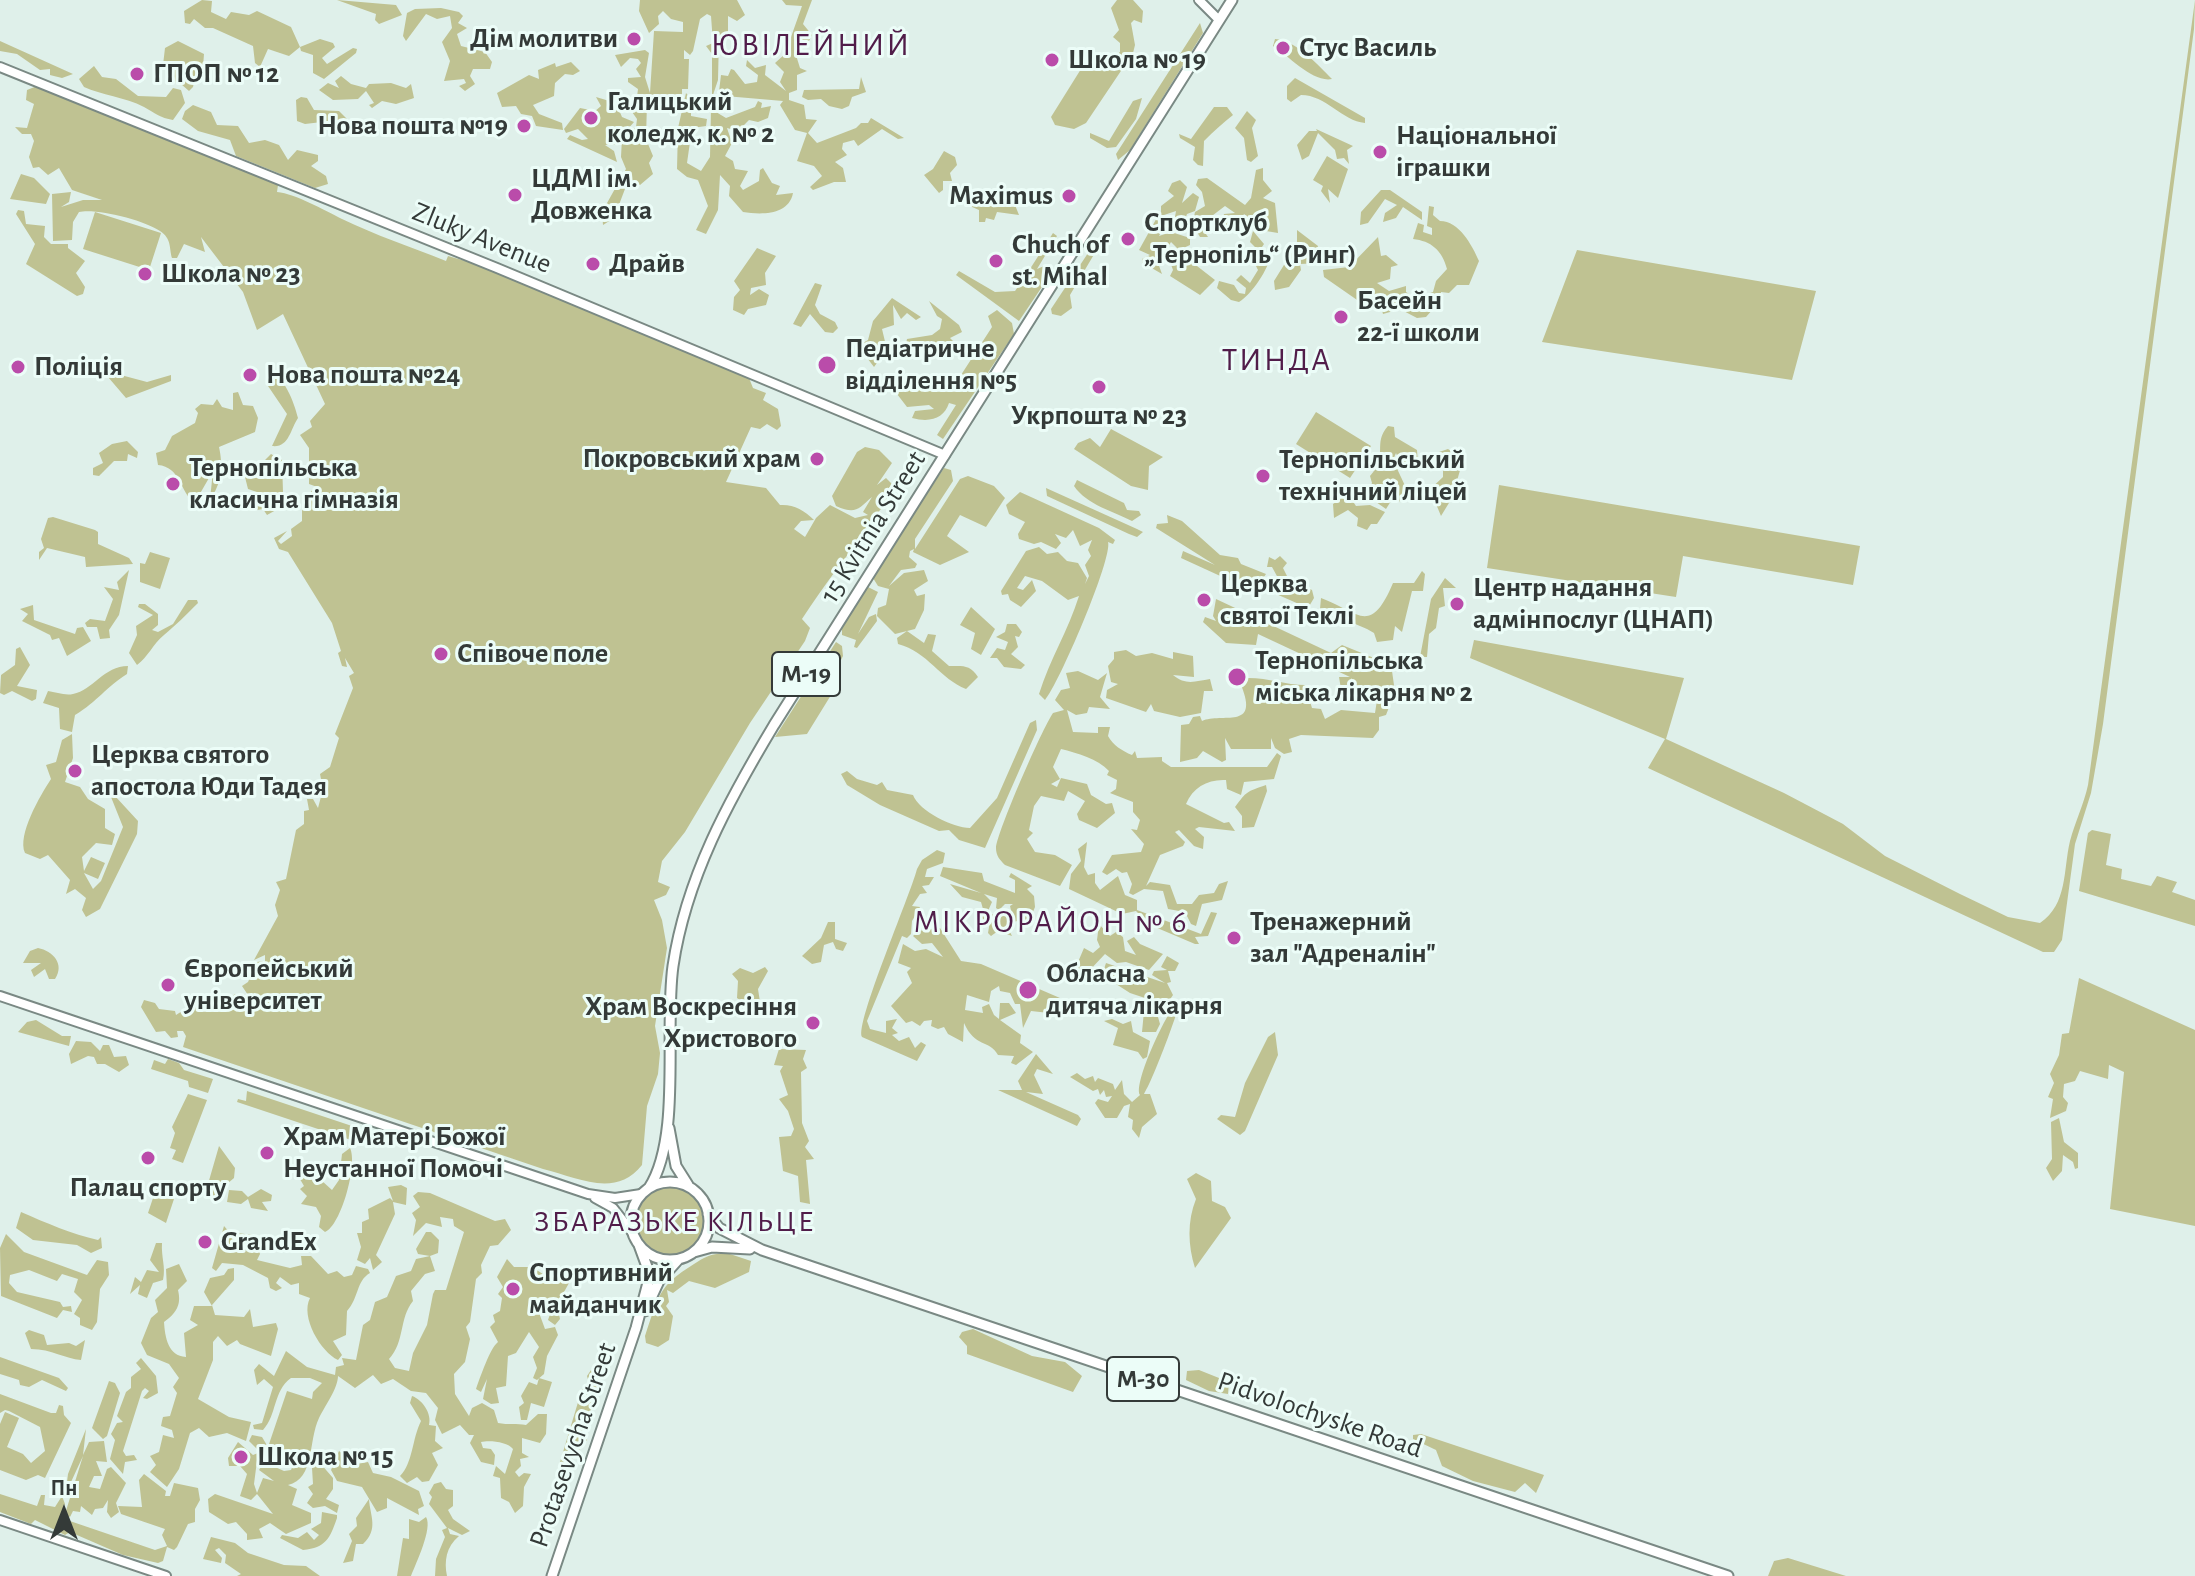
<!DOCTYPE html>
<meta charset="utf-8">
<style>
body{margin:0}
#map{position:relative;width:2195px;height:1576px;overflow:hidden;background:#dff0ea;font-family:"Alegreya Sans",sans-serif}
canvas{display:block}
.north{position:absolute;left:24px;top:1472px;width:80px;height:80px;-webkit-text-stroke:6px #ecfdf8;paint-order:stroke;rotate:0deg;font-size:22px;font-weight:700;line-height:32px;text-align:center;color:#343a38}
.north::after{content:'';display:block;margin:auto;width:28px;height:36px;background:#343a38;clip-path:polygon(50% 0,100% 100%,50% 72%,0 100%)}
</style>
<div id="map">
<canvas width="2195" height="1576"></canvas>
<div class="north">Пн</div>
</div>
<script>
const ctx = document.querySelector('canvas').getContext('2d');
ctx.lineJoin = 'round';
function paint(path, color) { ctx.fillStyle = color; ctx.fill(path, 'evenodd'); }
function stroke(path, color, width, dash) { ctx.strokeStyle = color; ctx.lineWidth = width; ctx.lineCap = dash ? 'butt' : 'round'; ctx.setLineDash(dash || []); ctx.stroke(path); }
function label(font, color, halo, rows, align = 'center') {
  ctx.font = font + ' "Alegreya Sans",sans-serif'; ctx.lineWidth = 6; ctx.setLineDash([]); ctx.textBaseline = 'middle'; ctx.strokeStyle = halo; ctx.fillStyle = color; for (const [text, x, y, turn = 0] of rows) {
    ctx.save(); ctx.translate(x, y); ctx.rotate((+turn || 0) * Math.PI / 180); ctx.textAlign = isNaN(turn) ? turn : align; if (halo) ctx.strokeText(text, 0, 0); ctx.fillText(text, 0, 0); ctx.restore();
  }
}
const green = new Path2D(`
 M 202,0 L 212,1 L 211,12 L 226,19 L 231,12 L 249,15 L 257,11 L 291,27 L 300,47 L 320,39 L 333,43 L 335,47 L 322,58 L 327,64 L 353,48 L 357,49 L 356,53 L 324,79 L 313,73 L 313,55 L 301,51 L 300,47 L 289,56 L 268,49 L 260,67 L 255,63 L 253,46 L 213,28 L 205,28 L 194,19 L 190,24 L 185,23 L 184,11 Z
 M 337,0 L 396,5 L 402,15 L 379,24 L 375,20 L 376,14 Z
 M 640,0 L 737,0 L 745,15 L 737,21 L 728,16 L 728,33 L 719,36 L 718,80 L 712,98 L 712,54 L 706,46 L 713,43 L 711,16 L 707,14 L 700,19 L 693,51 L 690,55 L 684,50 L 684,59 L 689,59 L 688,89 L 682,89 L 682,100 L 650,98 L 647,102 L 646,139 L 653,156 L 649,163 L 653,174 L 640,185 L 628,181 L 614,218 L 603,225 L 602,212 L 626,169 L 621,157 L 622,138 L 636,127 L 637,119 L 625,102 L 637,97 L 638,89 L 628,82 L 628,78 L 641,77 L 636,69 L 641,63 L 638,59 L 630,58 L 621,67 L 615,55 L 645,50 L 649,53 L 645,77 L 650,93 L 654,31 L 683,32 L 683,22 L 671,19 L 663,11 L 658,16 L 659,24 L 649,33 L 639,11 Z
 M 782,0 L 812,0 L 803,24 L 812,35 L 807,45 L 795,52 L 800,68 L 807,71 L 797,75 L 797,90 L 789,93 L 789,100 L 804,105 L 806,119 L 817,120 L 808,133 L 817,143 L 856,128 L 861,123 L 868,123 L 871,118 L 904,138 L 898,139 L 882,129 L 858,146 L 854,140 L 843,143 L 842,149 L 847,155 L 835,162 L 843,168 L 846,182 L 834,182 L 813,190 L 810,187 L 822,176 L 814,166 L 797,161 L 807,133 L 795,130 L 780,105 L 783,101 L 725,96 L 722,111 L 717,108 L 721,75 L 728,76 L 731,69 L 734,70 L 745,84 L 757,82 L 758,75 L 746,66 L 747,60 L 755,68 L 766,65 L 765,75 L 786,91 L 780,82 L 784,72 L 775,63 L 785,54 L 802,6 L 786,5 Z
 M 1117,0 L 1133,0 L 1143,11 L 1142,23 L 1134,20 L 1131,23 L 1135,45 L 1133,53 L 1086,123 L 1074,129 L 1055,125 L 1051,117 L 1081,69 L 1093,57 L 1103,65 L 1120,52 L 1120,43 L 1113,37 L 1119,30 L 1111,8 Z
 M 2195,0 L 2194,29 L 2103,724 L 2091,793 L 2075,844 L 2062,940 L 2054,952 L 2043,952 L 1648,768 L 1665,739 L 1470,658 L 1474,640 L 1684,678 L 1666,739 L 1784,793 L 1843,824 L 1885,856 L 1960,894 L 2008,917 L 2040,923 C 2068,904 2063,870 2070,841 C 2075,822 2084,804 2088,785 Z
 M 441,8 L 459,12 L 463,16 L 458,23 L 467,28 L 457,34 L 461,46 L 485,52 L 492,62 L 490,69 L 473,69 L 470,76 L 475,84 L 465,91 L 459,86 L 466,83 L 464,79 L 444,81 L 450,61 L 442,42 L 452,28 L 450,16 L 437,19 L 426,14 L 406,41 L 403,36 L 407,13 L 415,9 Z
 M 1200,23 L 1203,33 L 1130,150 L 1118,160 L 1116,154 Z
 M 1275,39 C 1296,40 1318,65 1332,79 C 1313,83 1289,56 1273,46 Z
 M 0,41 L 73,74 L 62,78 L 50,75 L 50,69 L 40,70 L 17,54 L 0,51 Z
 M 178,41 L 204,54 L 203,67 L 197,68 L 193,87 L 189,91 L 181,84 L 176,84 L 172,69 L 163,65 L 165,48 Z
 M 571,62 L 580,71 L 573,75 L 565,74 L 555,83 L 554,96 L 533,105 L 539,114 L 562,123 L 563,130 L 536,126 L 532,116 L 521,114 L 516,106 L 502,107 L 497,93 L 529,75 L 539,79 L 538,70 L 555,63 L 556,67 Z
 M 94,66 L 102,77 L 116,79 L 138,96 L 166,97 L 173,88 L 181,90 L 185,103 L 173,120 C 160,118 155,113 144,107 C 125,97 101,95 84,87 L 79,79 Z
 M 341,76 L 351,84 L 366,88 L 369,84 L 391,83 L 406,88 L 411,84 L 414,98 L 396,104 L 382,101 L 372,108 L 369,105 L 374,103 L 366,91 L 358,99 L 333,100 L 319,90 L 328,83 L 339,88 L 335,81 Z
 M 861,77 L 866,92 L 852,97 L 849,106 L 842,109 L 829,106 L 821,99 L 808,100 L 802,97 L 804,90 L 859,89 Z
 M 1295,78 L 1365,118 L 1365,123 C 1342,121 1326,95 1301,95 L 1291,102 L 1287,99 L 1287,86 Z
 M 37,86 L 272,180 L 278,185 L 277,192 C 296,194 324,210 342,219 C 375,235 411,247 446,261 L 448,256 L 469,262 L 749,378 L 753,388 L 766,393 L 763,400 L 778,409 L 781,426 L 777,430 L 767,424 L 760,429 L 751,427 L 726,482 L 766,488 L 780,505 C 793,504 804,510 814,520 L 801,521 L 794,529 L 805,537 L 816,518 L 830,505 L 855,518 L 868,515 L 863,512 L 872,497 C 858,509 856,515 836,506 L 832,496 L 857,452 L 865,447 L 879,450 L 892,463 L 877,485 L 886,478 L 892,484 C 892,494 880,514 872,517 L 875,520 C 849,552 825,584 802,619 L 810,628 L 805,641 L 750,723 L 685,832 L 662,861 L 658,882 L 670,887 L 666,895 L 654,900 L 662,920 L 667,948 L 655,1026 L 660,1053 L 658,1074 L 647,1106 L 642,1165 C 615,1199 577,1177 543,1169 L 183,1047 L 186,1036 L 183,1031 L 177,1031 L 178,1037 L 171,1038 L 165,1031 L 156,1032 L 141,1007 L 144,1000 L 155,1003 L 159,1009 L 175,1011 L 176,1015 L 190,1006 L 213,1012 L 209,1001 L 223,1004 L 235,994 L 248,995 L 242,986 L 248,982 L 257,962 L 265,961 L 265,955 L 254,960 L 278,916 L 275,905 L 280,890 L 276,882 L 286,879 L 296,830 L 304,824 L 304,811 L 309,810 L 307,799 L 313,799 L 318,808 L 323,789 L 320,774 L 330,767 L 339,738 L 335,734 L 353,688 L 349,676 L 354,673 L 345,658 L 347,667 L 342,666 L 338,653 L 341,651 L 332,623 L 288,552 L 279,549 L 274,538 L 287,531 L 278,541 L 281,544 L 292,536 L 291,529 L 302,521 L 302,505 L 313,489 L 319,493 L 320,488 L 309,484 L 309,448 L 300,435 L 312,427 L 310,421 L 325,404 L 283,314 L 257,330 L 243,292 L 201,237 L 205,252 L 184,244 L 177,258 L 172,258 C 169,248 172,239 160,231 C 144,220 96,208 79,212 L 73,222 L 72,240 L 53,241 L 52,194 L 71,192 L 69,202 L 61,207 L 83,200 L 102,200 L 72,190 L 59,168 L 48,175 L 39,167 L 33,168 L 29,157 L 34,141 L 31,134 L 22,134 L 15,127 L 27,128 L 34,104 L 26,100 L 27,90 Z
 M 686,93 L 691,99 L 691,116 L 707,119 L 706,126 L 692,128 L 687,163 L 701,171 L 710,157 L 711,109 L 726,118 L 755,107 L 758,101 L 762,103 L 761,108 L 771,106 L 768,118 L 758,122 L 749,120 L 738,131 L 727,128 L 732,143 L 725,156 L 733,161 L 735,169 L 748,171 L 740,186 L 743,190 L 759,181 L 760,170 L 763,168 L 772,183 L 780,186 L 776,195 L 793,193 C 789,215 762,215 743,212 L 729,196 L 730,186 L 720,175 L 718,210 L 706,234 L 696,230 L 708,206 L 698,180 L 687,177 L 677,169 L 678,128 Z
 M 301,97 L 307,98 L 314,110 L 339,111 L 347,119 L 305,124 L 297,121 L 296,100 Z
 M 596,97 L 616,103 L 622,117 L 634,122 L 614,145 L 605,145 L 614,151 L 617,162 L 567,139 L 570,135 L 582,140 L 588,139 L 578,129 L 566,133 L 564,129 L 580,108 L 590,110 L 584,115 L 587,120 L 597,121 L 594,112 L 601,106 Z
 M 1142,98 L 1136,119 L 1116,147 L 1107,148 L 1090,138 L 1090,133 L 1109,141 L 1133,101 Z
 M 193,105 L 211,112 L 217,125 L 238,126 L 249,143 L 265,140 L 279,145 L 288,160 L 297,150 L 318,155 L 318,161 L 311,166 L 326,176 L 328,184 L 315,188 L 236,156 L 230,140 L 198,131 L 182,119 L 185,111 Z
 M 1214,107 L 1227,107 L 1233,115 C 1223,123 1214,131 1204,141 L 1203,166 L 1198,165 L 1193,160 L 1195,147 L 1180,138 L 1179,134 L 1191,139 Z
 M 1247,111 L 1256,120 L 1252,128 L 1258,156 L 1251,162 L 1247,160 L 1244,138 L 1235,128 Z
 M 1316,129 L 1353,146 L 1347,150 L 1349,164 L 1344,158 L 1337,159 L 1335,150 L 1318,133 L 1309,156 L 1302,160 L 1297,145 L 1309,131 L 1317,131 Z
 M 944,151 L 955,157 L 957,165 L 950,173 L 952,181 L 943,181 L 943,190 L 939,193 L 924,175 L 933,169 Z
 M 1327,156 L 1348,169 L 1338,198 L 1328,189 L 1330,203 L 1321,191 L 1323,186 L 1313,180 Z
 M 1263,168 L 1263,180 L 1272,191 L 1263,198 L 1275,203 L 1278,233 L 1266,231 L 1244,214 L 1240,221 L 1250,234 L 1246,238 L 1221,225 L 1224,214 L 1235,213 L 1225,206 L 1200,225 L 1208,237 L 1200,237 L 1197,232 L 1191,231 L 1195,212 L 1205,206 L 1202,192 L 1196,185 L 1198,179 L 1207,178 L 1245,205 L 1251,198 L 1256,170 Z
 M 21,174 L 34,178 L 50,194 L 46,204 L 10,199 Z
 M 1180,180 L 1187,187 L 1182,203 L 1193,193 L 1199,197 L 1195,211 L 1187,214 L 1182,228 L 1173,229 L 1176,211 L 1161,216 L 1161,206 L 1174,196 L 1168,191 L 1172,183 Z
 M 966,185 L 974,194 L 981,193 L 983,200 L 998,195 L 1002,207 L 1015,205 L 1019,215 L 997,212 L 994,220 L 986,218 L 985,222 L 979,222 L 979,210 L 963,203 L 973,197 L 963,190 Z
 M 1381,190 L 1390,190 L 1422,212 L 1422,220 L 1403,207 L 1396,218 L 1383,222 L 1385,213 L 1397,205 L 1385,199 L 1368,223 L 1360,225 L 1361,212 Z
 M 1429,206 L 1434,207 L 1433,215 L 1440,221 C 1459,221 1472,245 1479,261 L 1469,285 L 1457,285 L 1449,293 L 1441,292 L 1441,300 L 1426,317 L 1417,318 L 1394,306 L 1390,312 L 1383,314 L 1379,299 L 1373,306 L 1368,301 L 1360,302 L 1324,277 L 1323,270 L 1349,267 L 1378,237 L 1381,256 L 1386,255 L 1398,265 L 1391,267 L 1390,279 L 1377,283 L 1389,291 L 1406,286 L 1406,292 L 1412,296 L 1410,304 L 1422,309 L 1425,303 L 1419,297 L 1433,292 L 1436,281 L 1447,269 C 1442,250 1431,241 1413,239 L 1418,223 L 1424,225 L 1423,232 L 1432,235 L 1432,228 L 1427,226 Z
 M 18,210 L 24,211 L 26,224 L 45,226 L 44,237 L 51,244 L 68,244 L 68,248 L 85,261 L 76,273 L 85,287 L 83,294 L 77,296 L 26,264 L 35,244 L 16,214 Z
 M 95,212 L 161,233 L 149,270 L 83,249 Z
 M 1159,214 L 1162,230 L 1159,236 L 1171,232 L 1190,238 L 1190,245 L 1179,250 L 1171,242 L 1158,263 L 1162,274 L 1143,263 L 1142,259 L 1150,255 L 1139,250 Z
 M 1297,230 L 1318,246 L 1316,254 L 1321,263 L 1300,264 L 1301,270 L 1289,287 L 1275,290 L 1274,281 L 1292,252 L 1306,252 L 1297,244 Z
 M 1253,231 L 1264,244 L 1258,253 L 1263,258 L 1271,254 C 1269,269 1251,295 1239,302 L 1231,300 L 1217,288 L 1219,281 L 1234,285 L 1239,293 L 1245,294 L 1246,288 L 1236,280 L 1241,275 L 1250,283 L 1258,270 L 1253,260 L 1256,248 L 1250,242 Z
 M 1053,233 L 1057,236 L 1037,269 L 1044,266 L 1052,272 L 1019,321 L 956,275 L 959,271 L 995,292 L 1015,291 L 1022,281 L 1027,284 L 1032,275 L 1028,272 Z
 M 1096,241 L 1099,246 L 1070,295 L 1072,308 L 1061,316 L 1052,314 L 1051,309 Z
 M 757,248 L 776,256 L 765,273 L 766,285 L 751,288 L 750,295 L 759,289 L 769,295 L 766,305 L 748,309 L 744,315 L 733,310 L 734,297 L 740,290 L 734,281 Z
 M 1189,249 L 1188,259 L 1215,280 L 1200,295 L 1170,276 L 1173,270 L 1168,256 L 1177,259 L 1186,255 Z
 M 1577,250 L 1816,291 L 1792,380 L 1542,342 Z
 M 815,283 L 822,285 L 815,305 L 820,314 L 835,322 L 838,328 L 833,333 L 825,332 L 810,314 L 801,327 L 793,324 Z
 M 892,298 L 921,317 L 916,320 L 907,313 L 901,319 L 893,305 L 894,325 L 882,329 L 888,354 L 882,356 L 874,367 L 858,346 L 868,340 L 873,321 Z
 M 929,301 L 959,325 L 962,332 L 950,338 L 954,342 L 948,352 L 933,355 L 921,348 L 917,355 L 902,357 L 899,351 L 905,349 L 907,339 L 932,335 L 940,329 L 942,319 L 937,316 Z
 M 997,310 L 1012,323 L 1014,334 L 943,439 L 937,435 L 956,405 L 949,403 C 944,418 931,423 912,418 L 915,411 L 934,409 L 929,405 L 907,407 L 897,394 L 903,385 L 914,391 L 945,384 L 953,377 L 962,381 L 961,375 L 992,327 L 988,316 Z
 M 102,370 L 147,382 L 171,375 L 171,381 L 126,398 Z
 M 268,370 C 284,375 294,402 298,418 C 290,430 289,448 272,446 L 287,414 L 268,386 Z
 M 238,392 L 243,405 L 253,406 L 258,418 L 255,432 L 219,447 C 223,465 222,484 210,499 L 213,471 L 194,504 C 180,490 180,467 158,465 L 156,453 L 165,450 L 172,436 L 195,423 L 198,413 L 195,409 L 201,404 L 213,405 L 217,399 L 222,407 L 233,410 L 233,393 Z
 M 1316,412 L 1371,446 L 1350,478 L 1296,444 Z
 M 1388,426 L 1394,427 L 1395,437 L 1417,450 L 1418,464 L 1406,468 L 1401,465 L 1396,453 L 1393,460 L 1407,490 L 1399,502 L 1391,501 L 1386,509 L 1376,502 L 1390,494 L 1389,489 L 1379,487 L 1367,494 L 1372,483 L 1370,476 C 1389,455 1372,444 1388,426 Z
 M 1111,429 L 1163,457 L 1149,466 L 1148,490 L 1131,486 L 1074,449 L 1078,443 L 1090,438 L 1100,447 Z
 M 127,441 L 138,452 L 137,458 L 128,454 L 127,461 L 114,461 L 99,476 L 93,475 L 93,468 L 103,463 L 99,453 L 112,444 Z
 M 1448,449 L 1463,460 L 1452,498 L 1441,516 L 1436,504 L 1425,494 L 1443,477 L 1443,460 L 1436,453 Z
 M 271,454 L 282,460 L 283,492 L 276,510 L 267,515 L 263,509 L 257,510 L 251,504 L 257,492 L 248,489 L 245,477 L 257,478 L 257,468 Z
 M 944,468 L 951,470 L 953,481 L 915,539 L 915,549 L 960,479 L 968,476 L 994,486 L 1005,498 L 986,527 L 960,515 L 947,536 L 969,552 L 940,565 L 913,552 L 914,549 L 910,551 L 909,557 L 917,564 L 915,568 L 901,570 L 889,586 L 904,573 L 924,570 L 928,581 L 914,590 L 917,596 L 925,594 L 924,610 L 915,629 L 895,634 L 877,616 L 878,608 L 886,605 L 889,589 L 878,586 L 873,578 L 875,571 Z
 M 1077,480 L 1124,503 L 1127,510 L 1139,511 L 1141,515 L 1132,521 C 1113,511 1087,505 1074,486 Z
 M 1499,485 L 1860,546 L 1853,585 L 1683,556 L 1676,597 L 1487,568 Z
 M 1046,488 L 1137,529 L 1143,532 L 1137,537 L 1129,534 L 1047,496 Z
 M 1020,492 L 1099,528 L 1115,540 L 1113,544 L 1108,542 C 1113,558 1058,686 1045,700 L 1039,694 C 1050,659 1068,631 1079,596 L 1068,600 L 1042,581 L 1025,576 L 1017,588 L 1023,590 L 1032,580 L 1036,591 L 1021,607 L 1010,600 L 1008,594 L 1002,595 L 1001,591 L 1026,551 L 1039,547 L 1047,554 L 1058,552 L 1067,561 L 1078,563 L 1087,578 L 1085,584 L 1089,576 L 1085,565 L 1091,556 L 1088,550 L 1092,540 L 1080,546 L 1073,530 L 1066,538 L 1055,534 L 1061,543 L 1056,549 L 1041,542 L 1034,544 L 1019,539 L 1018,534 L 1025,522 L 1009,514 L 1006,505 Z
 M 1348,494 L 1356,506 L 1370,505 L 1385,512 L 1377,524 L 1371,524 L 1367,530 L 1357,526 L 1358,518 L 1348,510 L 1334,518 L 1333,504 Z
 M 1167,515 L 1182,521 L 1220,555 L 1238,558 L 1241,564 L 1266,574 L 1260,583 L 1243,578 L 1258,586 L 1258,589 L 1253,591 L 1181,558 L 1183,551 L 1215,565 L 1156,528 L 1157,524 L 1168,523 Z
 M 53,517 L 95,530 L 98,532 L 98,544 L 129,558 L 133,564 L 86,567 L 85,557 L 47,548 L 39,560 L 39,552 L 44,548 L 41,539 L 48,518 Z
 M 150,552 L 170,558 L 160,589 L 140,582 L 140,563 L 145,564 Z
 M 1280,556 L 1287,563 L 1283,568 L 1287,576 L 1312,590 L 1314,598 L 1308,608 L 1267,590 L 1266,582 L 1278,578 L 1272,567 L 1267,567 L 1269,557 L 1275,560 Z
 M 129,570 L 119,615 L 109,630 L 110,638 L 100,639 L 97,627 L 87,627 L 85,623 L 90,619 L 105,621 L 113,599 L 104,587 L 119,590 L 117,582 Z
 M 1422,571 L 1425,574 L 1423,591 L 1412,591 L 1402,632 L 1395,626 L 1393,640 L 1377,642 L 1374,633 L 1367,629 L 1320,609 L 1321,598 C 1359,612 1370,637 1393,583 L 1414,583 Z
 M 1445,578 L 1456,588 L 1443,588 L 1445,606 L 1439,608 L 1436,628 L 1429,634 L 1427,657 L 1420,657 L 1431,599 Z
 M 868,587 L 878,592 L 858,634 L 869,617 L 876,614 L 877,621 L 857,648 L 854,647 L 856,640 L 842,635 L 842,622 Z
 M 1216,599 L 1331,653 L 1342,645 L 1379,660 L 1392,671 L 1395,692 L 1386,715 L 1379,717 L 1379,730 L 1373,738 L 1301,735 L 1289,739 L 1292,752 L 1284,754 L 1275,748 L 1271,738 L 1271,749 L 1231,749 L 1225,738 L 1226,760 L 1222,762 L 1203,751 L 1197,758 L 1180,762 L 1181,725 L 1189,724 L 1193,717 L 1200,716 L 1202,721 C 1222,712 1260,731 1241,685 L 1248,678 C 1269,678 1286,685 1305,685 L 1312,708 L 1321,709 L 1325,719 L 1341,710 L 1375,713 L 1377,700 L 1372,686 L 1358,687 L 1351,678 L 1351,686 L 1341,689 L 1339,677 L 1350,677 L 1258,634 L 1256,645 L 1226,643 L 1203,622 L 1205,617 L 1216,621 L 1213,616 Z
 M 188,600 L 197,600 L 198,603 C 186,615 177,624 164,635 C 153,644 148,657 137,665 L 129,653 L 137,635 L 136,626 L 153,615 L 138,607 L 139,604 L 145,604 L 158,614 L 158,625 L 152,630 L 158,632 L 173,624 Z
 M 33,605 L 34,620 L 75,634 L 77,628 L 83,627 L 91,641 L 67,656 L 59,638 L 52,640 L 50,635 L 22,621 L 28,614 L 20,609 Z
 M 971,607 L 995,629 L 981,655 L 971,649 L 975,633 L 960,625 Z
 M 1007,624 L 1016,624 L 1022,632 L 1019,637 L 1015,636 L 1018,647 L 1011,654 L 1025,665 L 1021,669 L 1004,667 L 997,658 L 990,658 L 997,648 L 1005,650 L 1008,642 L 996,637 L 1005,632 Z
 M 907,631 L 924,643 L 928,634 L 936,635 L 932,651 L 949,666 C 962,666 970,664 978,677 L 966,689 C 940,679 928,652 898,644 L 897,638 Z
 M 836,642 L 842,646 L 843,656 L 834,674 L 836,687 L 807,734 L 775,737 Z
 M 20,647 L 30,665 L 17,686 L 37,690 L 36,699 L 32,701 L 12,691 L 4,695 L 0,693 L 1,675 L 15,665 L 16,649 Z
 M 1126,650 L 1136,656 L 1152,653 L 1173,659 L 1173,652 L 1193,656 L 1194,677 L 1173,675 C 1186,686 1196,681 1210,679 L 1213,691 L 1204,691 L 1201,713 L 1180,717 L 1154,711 L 1151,704 L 1146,712 L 1106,698 L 1107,690 L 1118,684 L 1111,682 L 1108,666 L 1114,659 L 1114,652 Z
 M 128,666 L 127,674 C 106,687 98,701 75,715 L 72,732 L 60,729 L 59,708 L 43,703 L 48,691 C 56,692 65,696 73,694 C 93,690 104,666 128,666 Z
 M 1078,671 L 1098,680 L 1107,673 L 1100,697 L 1110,709 L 1089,707 L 1087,713 L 1076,715 L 1067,710 L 1073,732 L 1098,733 L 1098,727 L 1110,727 L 1108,736 C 1113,745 1122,751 1132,755 L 1135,751 L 1137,758 L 1162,757 L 1162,761 L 1171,767 L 1267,767 L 1277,753 L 1281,756 L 1274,779 L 1244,782 L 1241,795 L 1227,789 L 1226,780 C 1208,779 1193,787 1186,804 L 1224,823 L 1229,822 L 1235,831 L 1199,827 L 1195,829 L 1204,837 L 1203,849 L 1194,846 L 1179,830 L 1175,832 L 1185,842 L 1183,846 L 1160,855 L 1146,886 L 1150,882 L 1170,885 L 1177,904 L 1192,904 L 1199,895 L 1214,893 L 1219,884 L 1228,881 L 1222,900 L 1202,904 L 1196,926 L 1191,924 L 1185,912 L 1168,909 L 1163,891 L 1144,889 L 1133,895 L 1129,893 L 1132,884 L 1127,872 L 1122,873 L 1116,869 L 1107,875 L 1102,872 L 1112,855 L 1141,852 L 1144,844 L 1131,829 L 1137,830 L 1140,820 L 1133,812 L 1133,802 L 1110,793 L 1116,789 L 1117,780 L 1107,775 L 1109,771 C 1098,759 1077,753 1061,749 L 1053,767 L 1060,779 L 1051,784 L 1057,787 L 1061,778 L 1087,784 L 1091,795 L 1106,804 L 1112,803 L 1115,813 L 1097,828 L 1079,820 L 1077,814 L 1085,801 L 1068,791 L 1064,801 L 1041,796 L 1034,806 L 1029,830 L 1033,833 L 1027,839 L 1035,852 L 1055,855 L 1072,865 L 1060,886 L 1005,865 C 1000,860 996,856 996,848 C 997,832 1042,729 1053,713 L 1064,710 L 1055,700 L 1061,690 L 1070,688 L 1066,673 Z
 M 1036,720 L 1037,730 L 985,848 L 959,840 L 949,830 L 939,831 L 880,805 L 847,785 L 841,774 L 847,771 L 857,779 L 877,785 L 882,782 L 887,790 L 913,795 C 919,811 953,828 970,828 L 997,798 L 1030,723 Z
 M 72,734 L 73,758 L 65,782 L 80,787 L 88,799 L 105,809 L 105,828 L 115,834 L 112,845 L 96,843 L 82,857 L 84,871 L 91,857 L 105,863 L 98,879 L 84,873 L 93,889 L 101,881 L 123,827 L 111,797 L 115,796 L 138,821 L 137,834 L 100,909 L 86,917 L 82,910 L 86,898 L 75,889 L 66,894 L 70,880 L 48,855 L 40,859 L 25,853 C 17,835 40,796 51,779 L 46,765 L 56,762 L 62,740 Z
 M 1266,785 L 1267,791 L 1254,827 L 1242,828 L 1242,816 L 1235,807 C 1247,791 1246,792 1266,785 Z
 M 2092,830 L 2111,834 L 2106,865 L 2122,869 L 2121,879 L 2151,886 L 2157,876 L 2177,882 L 2172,892 L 2195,900 L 2195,926 L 2079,891 L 2088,833 Z
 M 1087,842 L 1084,867 L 1088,875 L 1095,873 L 1095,883 L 1100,890 L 1118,876 L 1125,895 L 1137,900 L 1137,910 L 1201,934 L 1211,912 L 1217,913 L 1208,936 L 1195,937 L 1199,944 L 1195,944 L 1136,919 L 1140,915 L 1136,911 L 1122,914 L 1069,889 L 1071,874 L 1081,861 L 1078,849 Z
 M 937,850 L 945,853 L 943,863 L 927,869 L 925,877 L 934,877 L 929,885 L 922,886 L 927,893 L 920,894 L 912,906 L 920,907 L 912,921 L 911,934 L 907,938 L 902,936 L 867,1021 L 870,1029 L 886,1033 L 886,1021 L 897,1019 L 892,1028 L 898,1033 L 892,1035 L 899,1041 L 909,1037 L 915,1048 L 921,1042 L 926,1045 L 917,1061 L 862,1037 C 855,1023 910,896 917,869 L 922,860 Z
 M 943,867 L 982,873 L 984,881 L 1015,893 L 1015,880 L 1009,877 L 1011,873 L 1032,886 L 1027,889 L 1034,896 L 1035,907 L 1027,926 L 1016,921 L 1008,928 L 1012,936 L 998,931 L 991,936 L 988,933 L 991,915 L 1001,911 L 1012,915 L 1010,906 L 1013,904 L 1005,904 L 999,910 L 996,908 L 997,898 L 984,894 L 992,902 L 984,920 L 979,915 L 983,909 L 981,902 L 962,897 L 950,884 L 981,893 L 940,876 Z
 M 828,922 L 835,922 L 835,939 L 847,943 L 843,951 L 836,949 L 833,942 L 824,945 L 821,962 L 812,964 L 802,956 L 821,938 Z
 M 1099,924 L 1110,936 L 1116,932 L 1123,937 L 1125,951 L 1136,955 L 1127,941 L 1134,937 L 1140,944 L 1163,954 L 1149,970 L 1126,962 L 1117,963 L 1105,954 L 1088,972 L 1087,979 L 1078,980 L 1075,969 L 1084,948 L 1093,953 L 1100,947 L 1097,940 Z
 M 940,928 L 961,961 L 981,964 L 1060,998 L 1052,1001 L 1054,1008 L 1049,1013 L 1031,1011 L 1023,1028 L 1020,1004 L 1015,1004 L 1010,993 L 1000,991 L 999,986 L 991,991 L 989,1002 L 967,995 L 965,1010 L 983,1013 L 982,1007 L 989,1004 L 994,1015 L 999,1019 L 1000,1003 L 1009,1003 L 1016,1013 L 1000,1020 L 1021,1035 L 1020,1043 L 1033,1052 L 1016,1065 L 1011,1063 L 1014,1056 L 998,1055 C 989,1039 975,1048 964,1023 L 963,1042 L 948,1034 L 944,1027 L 938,1029 L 931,1026 L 932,1020 L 924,1021 L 920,1026 L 912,1021 L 906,1023 L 891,1006 L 912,983 L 907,972 L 911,968 L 898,963 L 903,944 L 915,951 L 926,949 L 943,957 L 932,943 L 922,944 L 913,936 L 918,931 Z
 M 38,948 C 53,951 65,964 55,979 L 49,979 L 45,969 L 34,977 L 31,970 L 41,963 L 23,963 L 30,951 Z
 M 1167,956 L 1179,963 L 1175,971 L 1168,971 L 1171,982 L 1167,983 L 1173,995 L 1158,1017 L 1160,1024 L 1156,1032 L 1142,1032 L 1144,1011 L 1160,1003 L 1130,993 L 1102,975 L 1106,963 L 1165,983 L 1152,975 L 1154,971 L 1167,970 L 1161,967 Z
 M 740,968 L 753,973 L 765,967 L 768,971 L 758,989 L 760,1002 L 752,1009 L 737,998 L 738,981 L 732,974 Z
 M 2079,978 L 2195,1030 L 2195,1226 L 2110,1209 L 2124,1072 L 2109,1065 L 2108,1079 L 2080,1071 L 2075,1081 L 2064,1084 L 2063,1097 L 2068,1103 L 2066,1111 L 2050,1118 L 2053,1099 L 2048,1097 L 2054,1083 L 2050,1074 L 2059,1055 L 2062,1034 L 2069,1033 Z
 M 1180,999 C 1180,1009 1152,1082 1144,1094 L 1150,1094 L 1157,1114 L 1142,1127 L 1139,1138 L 1132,1129 L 1133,1120 L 1128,1117 L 1130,1104 L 1124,1106 L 1117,1118 L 1105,1118 L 1095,1103 L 1098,1099 L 1108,1102 L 1112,1096 L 1106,1097 L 1104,1090 L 1100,1095 L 1098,1089 L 1093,1091 L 1070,1077 L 1077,1073 L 1085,1079 L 1093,1076 L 1095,1082 L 1098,1078 L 1113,1084 L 1115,1090 L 1122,1080 L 1124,1094 L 1132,1102 L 1140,1095 C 1133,1083 1168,1008 1180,999 Z
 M 1112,1019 L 1123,1024 L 1131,1021 L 1133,1032 L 1150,1041 L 1147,1057 L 1143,1059 L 1138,1052 L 1113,1045 L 1118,1028 L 1104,1021 Z
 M 36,1020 L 62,1036 L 71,1036 L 69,1046 L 18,1032 L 27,1022 Z
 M 1275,1032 L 1278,1055 L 1245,1131 L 1240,1135 L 1217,1119 L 1221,1115 L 1235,1117 L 1245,1083 L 1268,1037 Z
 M 76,1041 L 91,1042 L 100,1051 L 103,1045 L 109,1045 L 114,1057 L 126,1056 L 129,1065 L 119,1072 L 105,1064 L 97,1064 L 94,1057 L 88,1056 L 71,1064 L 69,1054 Z
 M 779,1049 L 806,1050 L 803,1059 L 807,1068 L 801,1072 L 802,1123 L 809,1141 L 805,1147 L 814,1159 L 806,1160 L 810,1204 L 800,1202 L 798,1176 L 783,1171 L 779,1137 L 791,1136 L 794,1129 L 788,1111 L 779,1099 L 788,1095 L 780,1071 L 783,1066 L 774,1065 Z
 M 1036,1054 L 1053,1074 L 1037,1069 L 1034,1075 L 1043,1094 L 1026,1092 L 1078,1115 L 1081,1119 L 1077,1126 L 998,1090 L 1022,1090 L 1018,1081 Z
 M 168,1059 L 179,1063 L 184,1070 L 213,1079 L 208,1093 L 189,1087 L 188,1081 L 151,1069 L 154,1060 L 165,1064 Z
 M 247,1091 L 367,1131 L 363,1144 L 237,1102 L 238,1099 L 246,1101 Z
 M 188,1094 L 207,1100 L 183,1163 L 172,1159 L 176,1150 L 170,1148 L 175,1133 L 172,1127 Z
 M 2059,1118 L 2064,1142 L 2078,1153 L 2078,1168 L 2075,1169 L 2073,1162 L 2063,1155 L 2062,1171 L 2053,1181 L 2046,1168 L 2052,1159 L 2051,1122 Z
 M 219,1146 L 235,1168 L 234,1178 L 221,1189 L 222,1200 L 209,1199 L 208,1184 Z
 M 350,1148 C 358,1164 341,1226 325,1232 L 319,1227 L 321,1216 L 316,1207 L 301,1204 L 307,1196 L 300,1189 L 304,1186 L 297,1174 L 321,1180 L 332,1190 L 339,1180 L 342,1154 Z
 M 1196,1173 L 1211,1181 L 1212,1201 L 1225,1207 L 1231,1218 L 1195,1268 C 1188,1246 1187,1221 1196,1199 L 1187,1179 Z
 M 401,1185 L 407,1188 L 406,1205 L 393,1202 L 395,1214 L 376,1255 L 382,1262 L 373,1270 L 370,1258 L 365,1264 L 357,1260 L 361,1247 L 357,1233 L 362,1233 L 362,1222 L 369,1219 L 368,1209 L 390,1198 L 393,1201 L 388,1187 Z
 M 157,1186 L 170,1186 L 176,1193 L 166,1223 L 148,1213 Z
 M636 1221a34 34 0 1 1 68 0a34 34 0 1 1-68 0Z
 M 261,1189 L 272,1195 L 271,1201 L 262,1202 L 268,1211 L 251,1208 L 248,1199 L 241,1204 L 227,1202 L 229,1190 L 242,1191 L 248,1197 Z
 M 430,1193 L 495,1221 L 505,1219 L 511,1230 L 498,1245 L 490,1246 L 481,1265 L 482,1273 L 476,1279 L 470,1322 L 466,1327 L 470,1339 L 465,1362 L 454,1374 L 455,1394 L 469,1416 L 472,1408 L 482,1403 L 494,1410 L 498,1423 C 508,1425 517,1423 526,1425 L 538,1414 L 547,1414 L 546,1434 L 540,1443 L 522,1438 L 522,1453 L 529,1457 L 520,1459 L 521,1466 L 515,1472 L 519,1477 L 524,1473 L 531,1474 L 524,1487 L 523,1506 L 515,1513 L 509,1502 L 501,1498 L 500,1478 L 493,1476 L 496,1466 L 505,1474 L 513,1449 C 508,1442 490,1440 481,1442 L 483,1448 L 491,1449 L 495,1455 L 494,1465 L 481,1462 L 470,1443 L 474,1435 L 469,1435 L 460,1425 L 442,1434 L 435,1420 L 438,1408 L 426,1393 L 411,1391 L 393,1379 L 381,1384 L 373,1375 L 355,1388 L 338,1376 C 338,1388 325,1406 319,1418 C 308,1441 315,1479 288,1485 L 297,1489 L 292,1505 L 311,1513 L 311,1523 L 286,1534 L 270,1523 L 259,1529 L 263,1538 L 247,1540 L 247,1534 L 236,1522 L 228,1524 L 209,1512 L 208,1499 L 215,1494 L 273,1514 L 257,1494 L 251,1500 L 240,1496 L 247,1474 L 240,1466 L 229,1466 L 228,1458 L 238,1442 L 253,1455 L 258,1453 L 254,1484 L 257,1493 L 263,1478 L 274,1481 L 259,1470 L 264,1462 L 284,1471 L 291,1470 L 294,1463 L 266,1453 L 267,1448 L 259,1451 L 249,1441 L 252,1435 L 262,1437 L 268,1447 L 287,1391 L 312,1399 L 313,1392 L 322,1383 L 310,1378 L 291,1378 C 273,1391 277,1415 263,1430 L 254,1429 L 253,1425 L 262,1423 L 273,1387 L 264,1379 L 257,1385 L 254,1370 L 259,1364 L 274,1376 L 286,1351 L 307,1367 L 335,1375 L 336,1367 L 344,1365 L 342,1358 L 356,1360 L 363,1325 L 370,1320 L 375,1302 L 387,1297 L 396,1276 L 411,1271 L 416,1259 L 430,1256 L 418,1254 L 416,1249 L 426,1232 L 431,1232 L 439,1240 L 438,1253 L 430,1256 L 435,1271 L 425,1274 L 411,1291 L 413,1301 C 399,1318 405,1342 389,1359 L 395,1368 L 409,1371 L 413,1353 L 427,1325 L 433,1294 L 435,1290 L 446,1290 L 464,1232 L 454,1226 L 453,1219 L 440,1217 L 442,1227 L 426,1223 L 413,1236 L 416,1220 L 412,1213 L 420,1207 L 413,1196 L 418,1192 Z
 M 21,1212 C 46,1223 72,1234 98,1240 L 101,1237 L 102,1248 L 91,1253 L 77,1245 L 33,1240 L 16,1228 Z
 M 224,1226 L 231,1234 L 234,1246 L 238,1243 L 236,1233 L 254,1235 L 260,1254 L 257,1260 L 290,1268 L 302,1265 L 301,1256 L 311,1256 L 328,1274 L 337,1271 L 344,1277 L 352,1275 L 356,1266 L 368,1269 L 370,1273 C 356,1281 359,1298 347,1311 L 346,1335 L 333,1341 L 342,1355 L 338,1360 C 321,1352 300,1317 310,1298 L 299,1294 L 299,1283 L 291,1285 L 280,1277 L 276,1283 L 282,1288 L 276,1291 L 270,1288 L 268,1278 L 243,1265 L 222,1263 L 216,1271 L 212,1268 Z
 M 6,1234 L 24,1252 L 87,1275 L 97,1260 L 108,1262 L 109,1275 L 100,1289 L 97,1322 L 92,1330 L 80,1325 L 80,1318 L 74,1314 L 82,1300 L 74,1292 L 78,1279 L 62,1274 L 57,1281 L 29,1270 L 10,1275 L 9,1283 L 17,1292 L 60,1302 L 63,1307 L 71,1306 L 72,1312 L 63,1310 L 57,1318 L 1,1296 L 0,1248 Z
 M 156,1243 L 162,1243 C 161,1257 166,1267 163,1280 L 153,1283 L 147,1298 L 138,1294 L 140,1285 L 130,1294 L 135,1277 L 141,1282 L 147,1270 L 159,1272 L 150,1260 Z
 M 730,1254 L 751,1261 L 749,1272 L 715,1288 L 689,1281 L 673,1293 L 667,1290 L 669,1302 L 666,1306 L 673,1316 L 669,1340 L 658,1347 L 646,1343 L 645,1336 C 659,1296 657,1287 694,1264 C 706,1256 715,1252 730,1254 Z
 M 507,1259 L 514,1267 L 532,1267 L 546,1276 L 566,1274 L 569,1283 L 564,1292 L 565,1303 L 558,1310 L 560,1319 L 555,1325 L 548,1320 L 552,1308 L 545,1305 L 538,1310 L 545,1329 L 555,1327 L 558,1335 L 547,1356 L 544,1374 L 537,1380 L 533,1378 L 537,1368 L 533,1357 L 539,1347 L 529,1332 L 516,1353 L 508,1356 L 506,1386 L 496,1388 L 499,1403 L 491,1404 L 483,1399 L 487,1379 L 481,1392 L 476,1389 C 480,1378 490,1348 498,1342 L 490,1327 L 495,1322 L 493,1315 L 500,1311 L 502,1298 L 498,1294 L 503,1287 L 497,1277 Z
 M 179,1264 L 187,1281 L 178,1290 C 182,1306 175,1314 164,1322 C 165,1337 168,1356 186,1357 L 184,1333 L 198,1325 L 190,1320 L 194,1306 L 212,1306 L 204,1292 L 210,1278 L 224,1275 L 228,1269 L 234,1268 L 234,1280 L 212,1305 L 215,1315 L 244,1317 L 250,1309 L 253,1327 L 276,1323 L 278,1329 L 271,1356 L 240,1344 L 237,1340 L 227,1346 L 218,1336 L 213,1342 L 213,1360 L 198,1399 L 229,1417 L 251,1422 L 246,1441 L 227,1433 L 209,1437 L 199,1428 L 190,1433 L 179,1469 L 167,1487 L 150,1472 L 156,1465 L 150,1456 L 159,1452 L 163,1435 L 174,1438 L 172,1430 L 161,1426 L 162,1421 L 163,1417 L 170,1416 L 177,1393 L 173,1387 L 179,1378 L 169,1364 L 147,1355 L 141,1343 L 151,1318 L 158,1312 L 155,1300 L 167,1288 L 166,1269 Z
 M 973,1329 L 1032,1356 L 1065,1362 L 1082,1376 L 1073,1392 L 967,1354 L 967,1346 L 959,1337 L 962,1332 Z
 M 29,1330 L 44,1335 L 47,1345 L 69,1343 L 76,1346 L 85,1340 L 81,1360 C 65,1359 52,1349 31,1349 L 25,1333 Z
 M 0,1357 L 59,1378 L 68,1388 L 66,1391 L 42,1380 L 29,1387 L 20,1385 L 19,1380 L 0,1374 Z
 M 141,1358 L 156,1376 L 158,1393 L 147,1399 L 143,1398 L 149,1391 L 145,1388 L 142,1391 L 123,1451 L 126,1456 L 134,1455 L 137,1460 L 125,1462 L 123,1474 L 110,1459 L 115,1440 L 111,1434 L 117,1423 L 123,1422 L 117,1416 L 126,1392 L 131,1388 L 131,1377 L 141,1369 L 136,1363 Z
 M 591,1370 L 597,1372 L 601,1386 L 590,1404 L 591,1412 L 581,1422 L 587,1440 C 578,1450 570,1466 557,1472 L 582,1389 L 590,1387 L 587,1376 Z
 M 1199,1370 L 1229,1382 L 1228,1394 L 1209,1391 L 1186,1380 L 1187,1371 Z
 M 539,1378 L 552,1382 L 544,1407 L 531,1403 L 527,1420 L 521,1420 L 519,1407 L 524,1403 L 521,1396 L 529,1382 L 537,1385 Z
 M 109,1381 L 115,1383 L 120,1393 L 107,1436 L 103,1439 L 92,1428 Z
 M 0,1394 L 51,1413 L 56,1413 L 59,1405 L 63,1406 L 64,1415 L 71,1423 L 45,1478 L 38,1475 L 26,1480 L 0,1470 L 0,1424 L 5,1412 L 19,1418 L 7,1447 L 23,1454 L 31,1463 L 45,1451 L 40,1427 L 9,1411 L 5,1410 L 0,1413 Z
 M 412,1396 C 423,1400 432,1414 429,1425 L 436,1426 L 435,1441 L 443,1448 L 432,1453 L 438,1465 L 429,1481 L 422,1482 L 417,1477 L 407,1483 L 400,1476 C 413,1463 412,1439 421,1421 L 410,1403 Z
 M 86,1429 L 83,1455 L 89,1442 L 104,1441 L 107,1462 L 96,1461 L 102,1476 L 94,1476 L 89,1487 L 100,1489 L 107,1469 L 111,1467 L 126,1483 L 116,1503 L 119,1512 L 111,1518 L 107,1512 L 108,1500 L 103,1508 L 95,1509 L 92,1515 L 81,1506 L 80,1512 L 73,1511 L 70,1517 L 65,1514 L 83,1456 L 71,1482 L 67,1482 L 68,1474 Z
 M 1421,1434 L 1544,1475 L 1536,1493 L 1525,1483 L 1515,1492 L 1473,1481 L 1442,1466 L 1436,1450 L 1413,1439 L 1413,1435 Z
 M 339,1451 L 357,1464 L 368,1462 L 373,1473 L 391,1477 L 419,1491 L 424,1506 L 418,1509 L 419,1515 L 387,1498 L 387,1508 L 377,1512 L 362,1487 L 337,1481 L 331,1470 Z
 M 320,1463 L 333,1478 L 333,1489 L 326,1499 L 339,1505 L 337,1513 L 325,1506 L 313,1508 L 307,1503 L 313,1494 L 308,1487 L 313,1484 L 312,1468 Z
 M 144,1474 L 166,1491 L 165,1496 L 170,1496 L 174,1483 L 198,1488 L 200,1500 L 195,1509 L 195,1522 L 188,1524 L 177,1547 L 174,1550 L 167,1547 L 163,1561 L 158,1563 L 123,1555 L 70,1532 L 65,1535 L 35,1520 L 31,1524 L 0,1512 L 0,1494 L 37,1506 L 41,1495 L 45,1495 L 44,1505 L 55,1507 L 62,1496 L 65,1504 L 60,1516 L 64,1519 L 155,1550 L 167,1546 L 162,1535 L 165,1529 L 121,1514 L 118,1506 L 142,1507 L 139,1480 Z
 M 441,1482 L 446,1489 L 453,1490 L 453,1506 L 448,1510 L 453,1519 L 470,1531 L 462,1535 L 448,1528 L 450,1534 L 459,1536 C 446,1547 444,1561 447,1576 L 435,1576 L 436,1559 L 445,1537 L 442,1530 L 447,1528 L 429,1504 L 432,1497 L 429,1493 L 434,1484 Z
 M 369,1499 C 370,1516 379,1529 363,1544 L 356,1544 L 353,1561 L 343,1563 L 352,1541 L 349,1534 L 357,1526 L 356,1518 Z
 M 322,1512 L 337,1515 L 337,1518 C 330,1538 326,1548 303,1550 L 280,1538 L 282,1535 L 298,1538 L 307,1532 L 314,1540 L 319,1535 L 311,1529 L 321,1523 Z
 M 426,1517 C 433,1528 416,1563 411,1576 L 397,1576 L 403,1538 L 409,1539 L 409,1519 L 419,1522 Z
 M 211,1537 L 235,1543 L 248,1553 L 284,1565 L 306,1566 L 320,1576 L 237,1576 L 241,1574 L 225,1563 L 226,1555 L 219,1548 L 215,1550 L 222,1558 L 221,1563 L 203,1559 Z
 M 1788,1558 L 1846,1576 L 1768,1576 L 1774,1561 Z`);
const major = new Path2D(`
 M 1199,0 L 1219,20
 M 0,67 L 497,268 L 945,455
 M 0,996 L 588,1194 L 615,1198 L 641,1194
 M 595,1198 L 613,1208 L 632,1232
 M 0,1520 L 166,1576`);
const highway = new Path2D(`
 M 669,1128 L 676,1166 L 688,1185
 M631 1221a39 39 0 1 1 78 0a39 39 0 1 1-78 0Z
 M 649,1188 C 682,1137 664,1029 673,966 C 686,878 729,800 774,725 L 1232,0
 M 708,1214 L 719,1228 L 762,1250 L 1728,1576
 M 694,1252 L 712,1247 L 750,1249
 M 645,1311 L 659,1281 L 678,1260
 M 552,1576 L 636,1328 L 650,1275 L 639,1245`);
const markers = [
 [634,39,8,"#ba4caa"],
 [1283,48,8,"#ba4caa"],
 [1052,60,8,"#ba4caa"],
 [137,74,8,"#ba4caa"],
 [591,118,8,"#ba4caa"],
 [524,126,8,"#ba4caa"],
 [1380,152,8,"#ba4caa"],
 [515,195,8,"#ba4caa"],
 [1069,196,8,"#ba4caa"],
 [1128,239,8,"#ba4caa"],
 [996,261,8,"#ba4caa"],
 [593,264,8,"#ba4caa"],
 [145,274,8,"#ba4caa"],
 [1341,317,8,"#ba4caa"],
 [827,365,10,"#ba4caa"],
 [18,367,8,"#ba4caa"],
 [250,375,8,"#ba4caa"],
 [1099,387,8,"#ba4caa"],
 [817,459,8,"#ba4caa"],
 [1263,476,8,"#ba4caa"],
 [173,484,8,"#ba4caa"],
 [1204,600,8,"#ba4caa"],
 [1457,604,8,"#ba4caa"],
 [441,654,8,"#ba4caa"],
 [1237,677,10,"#ba4caa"],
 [75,771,8,"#ba4caa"],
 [1234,938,8,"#ba4caa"],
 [168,985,8,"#ba4caa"],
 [1028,990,10,"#ba4caa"],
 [813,1023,8,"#ba4caa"],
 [267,1153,8,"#ba4caa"],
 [148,1158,8,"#ba4caa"],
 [205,1242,8,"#ba4caa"],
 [513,1289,8,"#ba4caa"],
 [241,1457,8,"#ba4caa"]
];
const shields = [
 [806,674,68],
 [1143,1379,72]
];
const shieldNames = [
 ["М-19",806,674],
 ["М-30",1143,1379]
];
const poiNames = [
 ["Дім молитви",618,39,"right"],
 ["Стус Василь",1299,48],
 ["Школа № 19",1068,60],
 ["ГПОП № 12",153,74],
 ["Галицький",607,102],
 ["коледж, к. № 2",607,134],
 ["Нова пошта №19",508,126,"right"],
 ["Національної",1396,136],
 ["іграшки",1396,168],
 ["ЦДМІ ім.",531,179],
 ["Довженка",531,211],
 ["Maximus",1053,196,"right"],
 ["Спортклуб",1144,223],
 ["„Тернопіль“ (Ринг)",1144,255],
 ["Chuch of",1012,245],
 ["st. Mihal",1012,277],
 ["Драйв",609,264],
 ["Школа № 23",161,274],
 ["Басейн",1357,301],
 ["22-ї школи",1357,333],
 ["Педіатричне",845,349],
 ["відділення №5",845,381],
 ["Поліція",34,367],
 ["Нова пошта №24",266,375],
 ["Укрпошта № 23",1099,416,"center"],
 ["Покровський храм",801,459,"right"],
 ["Тернопільський",1279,460],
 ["технічний ліцей",1279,492],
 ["Тернопільська",189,468],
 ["класична гімназія",189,500],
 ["Церква",1220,584],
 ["святої Теклі",1220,616],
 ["Центр надання",1473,588],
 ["адмінпослуг (ЦНАП)",1473,620],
 ["Співоче поле",457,654],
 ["Тернопільська",1255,661],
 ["міська лікарня № 2",1255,693],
 ["Церква святого",91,755],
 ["апостола Юди Тадея",91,787],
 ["Тренажерний",1250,922],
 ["зал \"Адреналін\"",1250,954],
 ["Європейський",184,969],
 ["університет",184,1001],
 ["Обласна",1046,974],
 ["дитяча лікарня",1046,1006],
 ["Храм Воскресіння",797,1007,"right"],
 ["Христового",797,1039,"right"],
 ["Храм Матері Божої",283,1137],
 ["Неустанної Помочі",283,1169],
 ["Палац спорту",148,1188,"center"],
 ["GrandEx",221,1242],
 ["Спортивний",529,1273],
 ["майданчик",529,1305],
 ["Школа № 15",257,1457]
];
const streetNames = [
 ["Zluky Avenue",482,238,22],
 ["15 Kvitnia Street",873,527,-58],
 ["Pidvolochyske Road",1320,1415,19],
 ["Protasevycha Street",573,1445,-71]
];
const neighbourhoodNames = [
 ["ЗБАРАЗЬКЕ КІЛЬЦЕ",675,1222]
];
const quarterNames = [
 ["ЮВІЛЕЙНИЙ",811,45],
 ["ТИНДА",1277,360],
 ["МІКРОРАЙОН № 6",1051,922]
];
paint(green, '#bfc292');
stroke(major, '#7a8984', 12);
stroke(highway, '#7a8984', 13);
stroke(major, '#fff', 8);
stroke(highway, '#fff', 9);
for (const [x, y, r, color] of markers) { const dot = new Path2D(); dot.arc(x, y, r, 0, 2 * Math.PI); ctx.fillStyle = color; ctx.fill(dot); stroke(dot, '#ecfdf8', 3); }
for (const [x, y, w] of shields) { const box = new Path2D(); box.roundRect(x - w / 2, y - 22, w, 44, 6); ctx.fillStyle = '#ecfdf8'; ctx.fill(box); stroke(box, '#343a38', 2); }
label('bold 26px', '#343a38', null, shieldNames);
label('bold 28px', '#343a38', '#ecfdf8', poiNames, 'left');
label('28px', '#343a38', '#ecfdf8', streetNames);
ctx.letterSpacing = '2px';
label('30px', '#511d4a', '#ecfdf8', neighbourhoodNames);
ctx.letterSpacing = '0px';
ctx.letterSpacing = '2px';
label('32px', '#511d4a', '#ecfdf8', quarterNames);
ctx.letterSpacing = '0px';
</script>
